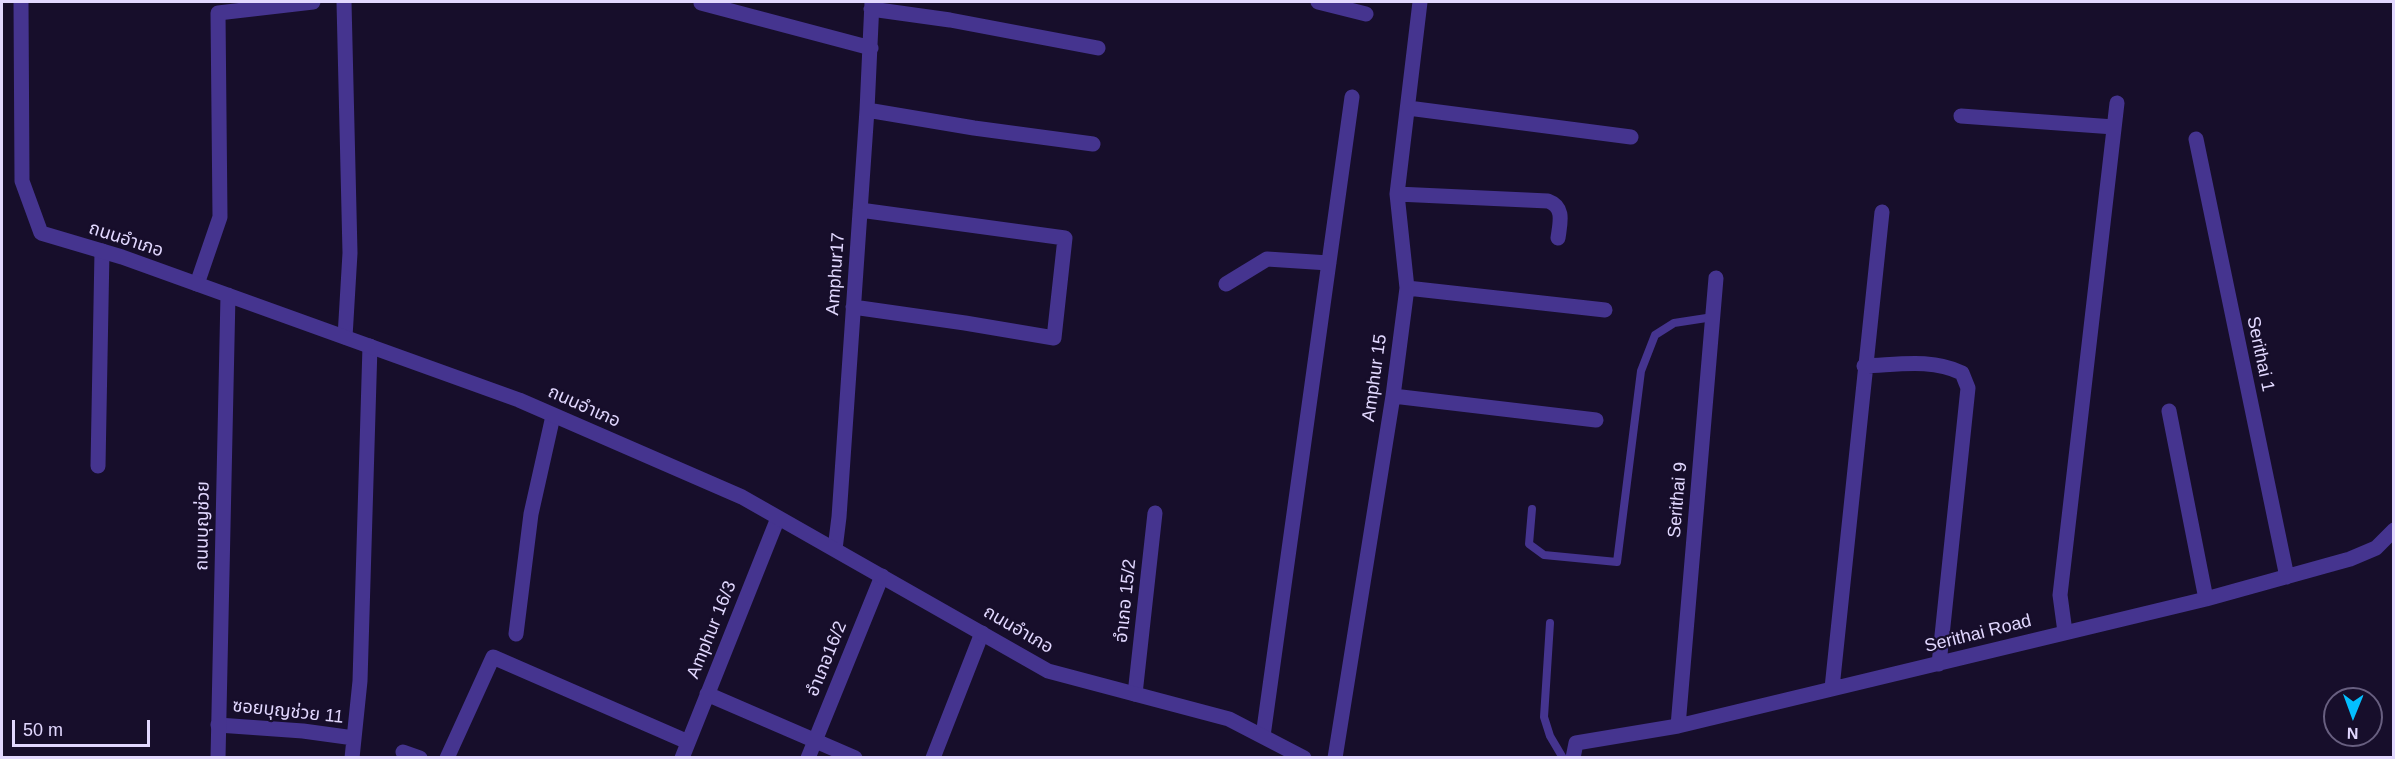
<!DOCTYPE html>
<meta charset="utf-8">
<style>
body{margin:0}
#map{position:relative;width:2395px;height:759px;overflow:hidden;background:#170e2b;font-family:Arial,sans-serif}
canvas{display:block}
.frame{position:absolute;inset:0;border:3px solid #e2d8ff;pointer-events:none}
.north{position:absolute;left:2323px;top:687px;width:60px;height:60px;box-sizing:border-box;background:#170e2b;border:2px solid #685f80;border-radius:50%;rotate:181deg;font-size:16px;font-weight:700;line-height:24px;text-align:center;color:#e2d8ff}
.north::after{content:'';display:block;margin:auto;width:21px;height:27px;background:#04bfff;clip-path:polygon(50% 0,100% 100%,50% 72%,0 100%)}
.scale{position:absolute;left:12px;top:720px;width:138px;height:27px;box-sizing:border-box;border:3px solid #e2d8ff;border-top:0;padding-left:8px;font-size:18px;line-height:21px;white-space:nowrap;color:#e2d8ff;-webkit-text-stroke:4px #170e2b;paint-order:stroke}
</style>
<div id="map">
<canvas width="2395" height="759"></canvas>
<div class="frame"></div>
<div class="north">N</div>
<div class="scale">50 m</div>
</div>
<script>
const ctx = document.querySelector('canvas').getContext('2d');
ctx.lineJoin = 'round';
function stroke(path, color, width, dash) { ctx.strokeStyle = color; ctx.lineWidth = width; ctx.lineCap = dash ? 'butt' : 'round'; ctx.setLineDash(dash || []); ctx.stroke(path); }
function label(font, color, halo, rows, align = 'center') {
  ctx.font = font + ' Arial,"Noto Sans Thai",sans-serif'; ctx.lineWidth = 4.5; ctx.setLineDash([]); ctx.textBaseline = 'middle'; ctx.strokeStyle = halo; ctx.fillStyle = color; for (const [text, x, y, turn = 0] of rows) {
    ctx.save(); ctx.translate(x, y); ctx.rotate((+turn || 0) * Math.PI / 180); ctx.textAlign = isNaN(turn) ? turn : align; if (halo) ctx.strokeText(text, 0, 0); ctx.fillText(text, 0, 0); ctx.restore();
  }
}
const service = new Path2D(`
 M 1532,509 L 1529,544 L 1544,555 L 1617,562 L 1641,371 L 1655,335 L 1674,323 L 1713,317
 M 1550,623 L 1544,717 L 1550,736 L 1563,758`);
const minor = new Path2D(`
 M 344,2 L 350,253 L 345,337
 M 1318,2 L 1366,14
 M 701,3 L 871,48
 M 871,9 L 950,20 L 1098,48
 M 1408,108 L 1631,137
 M 867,110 L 974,128 L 1093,144
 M 1961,116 L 2114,127
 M 2196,139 L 2287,577
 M 1397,194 L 1548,201 C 1565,207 1560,223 1558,238
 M 197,284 L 220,217 L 218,13 L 313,2
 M 1226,284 L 1267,259 L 1329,263
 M 1407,288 L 1605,310
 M 853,307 L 965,323 L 1054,338 L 1065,238 L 860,210
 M 1864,366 C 1897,365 1931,358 1962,373 L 1968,388 L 1939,664
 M 1393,396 L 1596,420
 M 2169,411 L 2206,599
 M 98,466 L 102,251
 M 835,549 L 839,517 L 867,110 L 872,2
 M 2065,632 L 2060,595 L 2117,103
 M 516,634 L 531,514 L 553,416
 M 1832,688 L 1882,212
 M 707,694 L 855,758
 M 1135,694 L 1155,513
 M 218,725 L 303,731 L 354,738
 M 1678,726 L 1716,278
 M 1263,736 L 1352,97
 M 403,752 L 420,758
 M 352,758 L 360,681 L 370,346
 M 447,758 L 493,657 L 688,742
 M 682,758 L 778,518
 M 808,758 L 882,576
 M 933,758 L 982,633
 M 1335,758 L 1393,396 L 1407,288 L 1397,194 L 1420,2
 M 1573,758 L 1576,743 L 1678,726 L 2206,599 L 2350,559 L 2376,548 L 2394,530`);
const tertiary = new Path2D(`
 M 21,2 L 22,181 L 41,233 L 122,257 L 519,400 L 742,497 L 1048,671 L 1229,719 L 1304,758
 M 218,758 L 228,295`);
const streetNames = [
 ["ถนนอำเภอ",126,240,18],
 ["Amphur17",836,274,-86],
 ["Serithai 1",2260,354,78],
 ["Amphur 15",1375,378,-82],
 ["ถนนอำเภอ",584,407,24],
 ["Serithai 9",1678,500,-85],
 ["ถนนบุญช่วย",203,526,-89],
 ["อำเภอ 15/2",1126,601,-84],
 ["Amphur 16/3",712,630,-68],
 ["ถนนอำเภอ",1018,630,30],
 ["Serithai Road",1978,634,-14],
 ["อำเภอ16/2",827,659,-68],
 ["ซอยบุญช่วย 11",288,712,6]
];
stroke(service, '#45348f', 8);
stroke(minor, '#45348f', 15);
stroke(tertiary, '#45348f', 15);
label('18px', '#e2d8ff', '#170e2b', streetNames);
</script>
